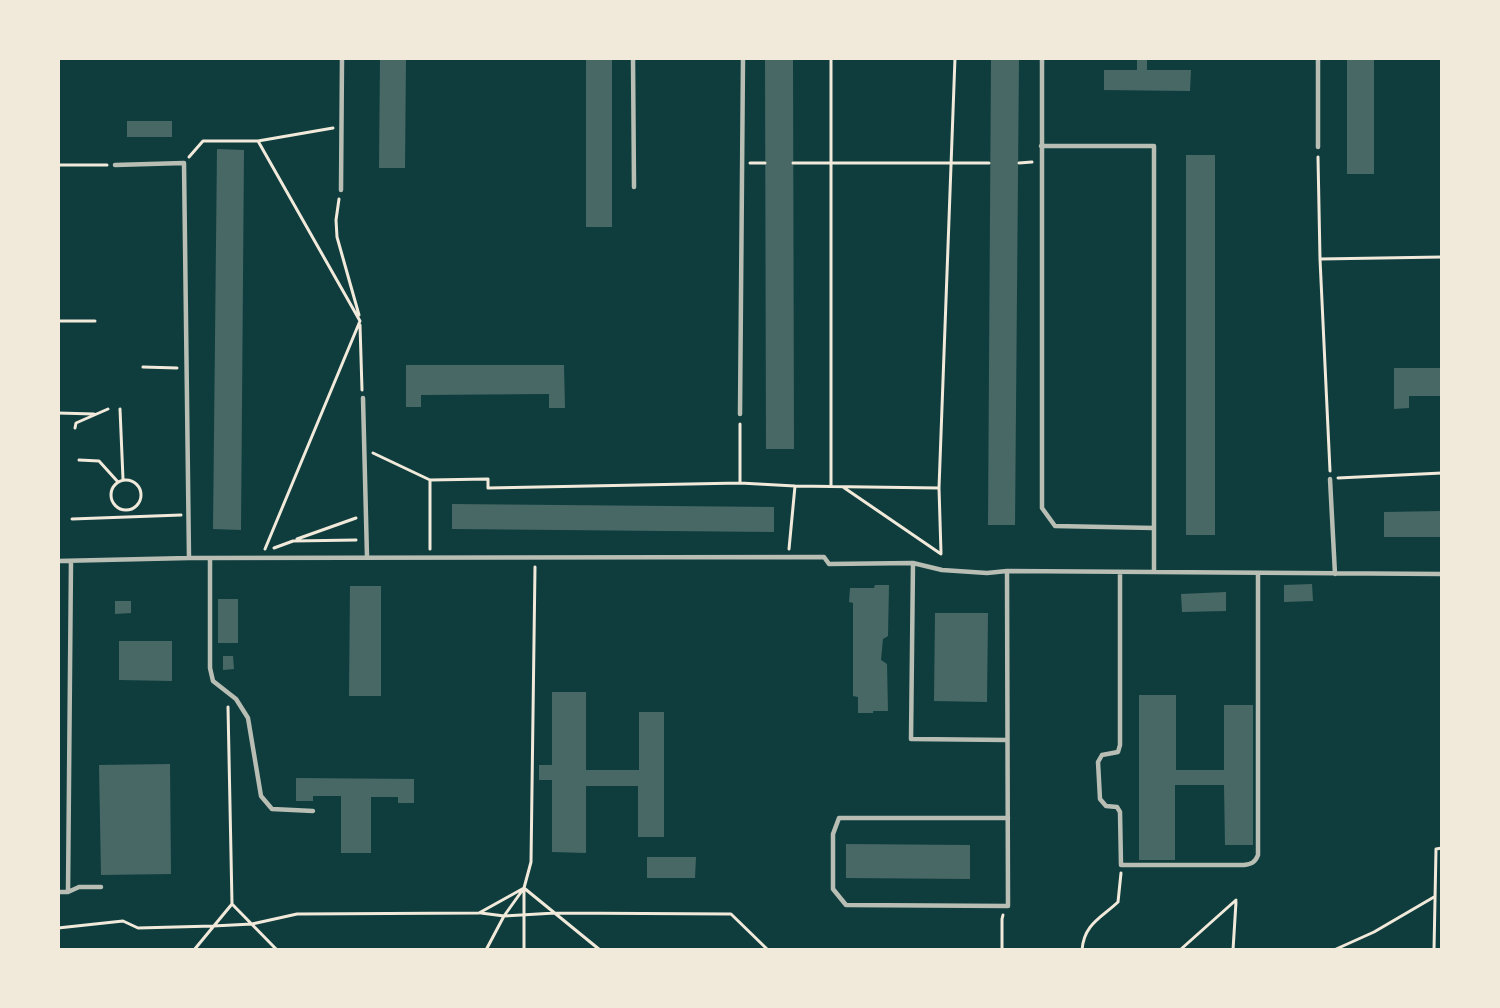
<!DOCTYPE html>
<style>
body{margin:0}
#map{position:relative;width:1500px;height:1008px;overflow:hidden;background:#0f3d3e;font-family:"Open Sans",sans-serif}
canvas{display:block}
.frame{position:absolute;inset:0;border:60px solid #f1e9da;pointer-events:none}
</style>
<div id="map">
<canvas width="1500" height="1008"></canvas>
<div class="frame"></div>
</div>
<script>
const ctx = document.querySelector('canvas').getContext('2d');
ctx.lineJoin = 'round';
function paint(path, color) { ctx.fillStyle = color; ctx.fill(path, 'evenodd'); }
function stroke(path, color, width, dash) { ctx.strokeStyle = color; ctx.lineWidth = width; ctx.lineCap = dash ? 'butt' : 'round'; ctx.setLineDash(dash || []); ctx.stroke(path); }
const building = new Path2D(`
 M 380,58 L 406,58 L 405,168 L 379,168 Z
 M 586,58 L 612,58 L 612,227 L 586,227 Z
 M 765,58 L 793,58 L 794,449 L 766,449 Z
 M 991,58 L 1019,58 L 1015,525 L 988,525 Z
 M 1137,58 L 1147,58 L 1147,70 L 1191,70 L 1190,91 L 1104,90 L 1104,70 L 1137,70 Z
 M 1347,58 L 1374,58 L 1374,174 L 1347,174 Z
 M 127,121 L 172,121 L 172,137 L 127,137 Z
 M 217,149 L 244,150 L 241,530 L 213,529 Z
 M 1186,155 L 1215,155 L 1215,535 L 1186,535 Z
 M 406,365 L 564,365 L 565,408 L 549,408 L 549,394 L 421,395 L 421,407 L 406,407 Z
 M 1394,368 L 1442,368 L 1442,396 L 1409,396 L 1409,408 L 1394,409 Z
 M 452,504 L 774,507 L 774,532 L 452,529 Z
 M 1442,511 L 1442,537 L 1384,537 L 1384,512 Z
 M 1312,584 L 1313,601 L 1284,602 L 1284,585 Z
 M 875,585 L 889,585 L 888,636 L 883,639 L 881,660 L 887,664 L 888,711 L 873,711 L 873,713 L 858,713 L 858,697 L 853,696 L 853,603 L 849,602 L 850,588 L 874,588 Z
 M 350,586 L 381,586 L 381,696 L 349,696 Z
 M 1226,592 L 1226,611 L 1182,612 L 1181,594 Z
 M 218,599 L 238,599 L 238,643 L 218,643 Z
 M 115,601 L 131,601 L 131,613 L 115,614 Z
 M 935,613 L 988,613 L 987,702 L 934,701 Z
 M 119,641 L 172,641 L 172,681 L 119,680 Z
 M 223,656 L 233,656 L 234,669 L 223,670 Z
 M 552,692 L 586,692 L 586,770 L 639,770 L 639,712 L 664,712 L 664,837 L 638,837 L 638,786 L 586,786 L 586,853 L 552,852 L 552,780 L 539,780 L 539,765 L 552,765 Z
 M 1139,695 L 1176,695 L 1176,770 L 1224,770 L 1224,705 L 1253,705 L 1253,845 L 1225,845 L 1224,785 L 1175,785 L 1175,860 L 1139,860 Z
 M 170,764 L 171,874 L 101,875 L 99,765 Z
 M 296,778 L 414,779 L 414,803 L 398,803 L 398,797 L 371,797 L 371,853 L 341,853 L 341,796 L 313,796 L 313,801 L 296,801 Z
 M 846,844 L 970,845 L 970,879 L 846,878 Z
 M 647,857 L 696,857 L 695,878 L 647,878 Z`);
const path = new Path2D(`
 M 831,58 L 831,486
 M 258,141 L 360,321 L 265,549
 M 189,157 L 203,141 L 258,141 L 333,128
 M 1318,157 L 1320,259 L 1330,471
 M 750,163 L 765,163
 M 793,163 L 989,163
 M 1019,163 L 1032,162
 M 58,165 L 107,165
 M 339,199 L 336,220 L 337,237 L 359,315
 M 1320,259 L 1442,257
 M 58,321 L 95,321
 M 360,325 L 362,390
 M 143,367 L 177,368
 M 120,409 L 123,479
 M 58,413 L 94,414
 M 75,428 L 76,423 L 108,409
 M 373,453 L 430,480 L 430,549
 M 79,460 L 99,461 L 118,482
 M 1338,478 L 1442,473
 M 430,480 L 488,479 L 488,488 L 740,483 L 740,424
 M111 495a15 15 0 1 1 30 0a15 15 0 1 1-30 0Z
 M 740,483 L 795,486 L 789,549
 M 795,486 L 939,488 L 955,58
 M 843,487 L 941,554
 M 939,488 L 941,553
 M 72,519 L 181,515
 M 297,539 L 356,518
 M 274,548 L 293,541 L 356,540
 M 228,707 L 232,904
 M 524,888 L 600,950
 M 481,913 L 504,916 L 555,913 L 731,914 L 768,950
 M 58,928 L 123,921 L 138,928 L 213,926 L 252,924 L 297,914 L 479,913 L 524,888
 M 194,950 L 232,904 L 277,950
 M 486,950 L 504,916 L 524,888 L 531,862 L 535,567
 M 524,950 L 524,888
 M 1002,950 L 1002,919 L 1003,915
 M 1082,950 C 1084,924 1101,918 1118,902 L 1121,873
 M 1180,950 L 1236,900
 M 1233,950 L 1236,902
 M 1334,950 L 1374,932 L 1434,897
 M 1434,950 L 1436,849 L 1442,848`);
const service = new Path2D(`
 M 633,58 L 634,187
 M 1042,58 L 1042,508 L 1055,526 L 1154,528 L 1154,572 L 1442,574
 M 1318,58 L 1318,147
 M 1041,146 L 1154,146 L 1154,528
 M 115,165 L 184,163 L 189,558
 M 341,190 L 342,58
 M 363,398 L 367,557
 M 740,414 L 743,58
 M 1330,479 L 1335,574
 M 210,559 L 210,668 L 213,681 L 236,699 L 248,718 L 261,796 L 272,809 L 313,811
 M 58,561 L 189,558 L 824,557 L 829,564 L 913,563 L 942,570 L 987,573 L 1007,571 L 1154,572
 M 913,563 L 911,739 L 1007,740
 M 1007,571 L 1008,906 L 846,905 L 833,889 L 833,834 L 839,818 L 1008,818
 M 1120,573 L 1120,745 L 1118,752 L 1102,755 L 1098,762 L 1100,799 L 1106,806 L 1117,807 L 1120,812 L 1121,865 L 1244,865 C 1251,864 1255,863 1258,855 L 1258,573
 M 58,892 L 68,892 L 79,887 L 101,887
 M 68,892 L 71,561`);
paint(building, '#486865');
stroke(path, '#f1e9da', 3);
stroke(service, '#b8beb3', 4.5);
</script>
